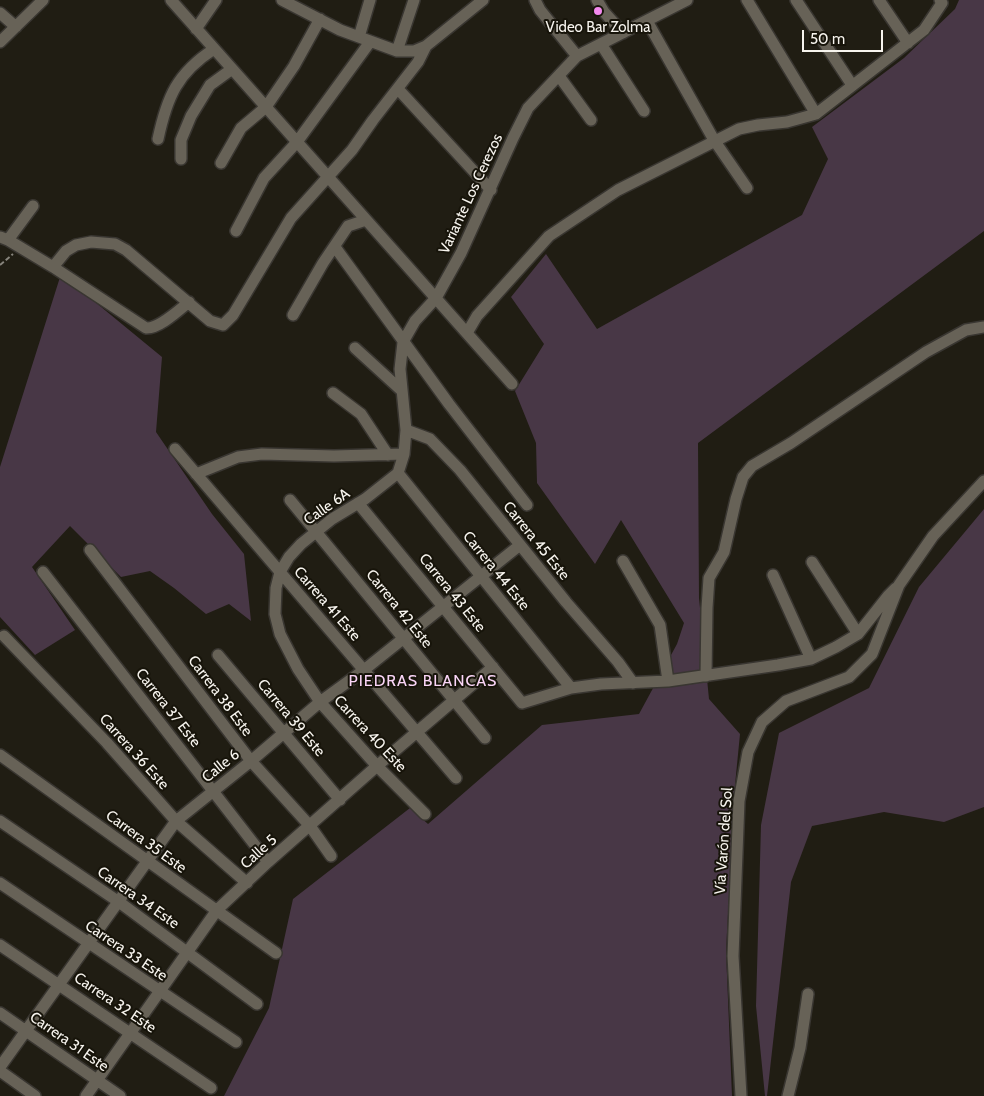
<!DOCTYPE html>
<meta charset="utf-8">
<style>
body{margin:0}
#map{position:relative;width:984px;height:1096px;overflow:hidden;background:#201d13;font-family:Cabin,sans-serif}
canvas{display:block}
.scale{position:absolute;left:802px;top:30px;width:81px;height:22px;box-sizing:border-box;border:2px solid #f7f4ee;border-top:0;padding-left:6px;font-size:15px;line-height:18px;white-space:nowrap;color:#f7f4ee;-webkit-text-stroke:4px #17140a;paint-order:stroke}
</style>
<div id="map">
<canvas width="984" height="1096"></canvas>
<div class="scale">50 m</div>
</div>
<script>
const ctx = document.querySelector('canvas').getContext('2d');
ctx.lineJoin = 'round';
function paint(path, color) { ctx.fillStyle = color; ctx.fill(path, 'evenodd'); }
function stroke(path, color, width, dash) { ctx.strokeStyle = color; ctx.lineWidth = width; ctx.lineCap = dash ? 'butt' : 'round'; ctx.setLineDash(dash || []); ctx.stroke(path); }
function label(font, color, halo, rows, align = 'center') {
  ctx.font = font + ' Cabin,sans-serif'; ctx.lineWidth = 4; ctx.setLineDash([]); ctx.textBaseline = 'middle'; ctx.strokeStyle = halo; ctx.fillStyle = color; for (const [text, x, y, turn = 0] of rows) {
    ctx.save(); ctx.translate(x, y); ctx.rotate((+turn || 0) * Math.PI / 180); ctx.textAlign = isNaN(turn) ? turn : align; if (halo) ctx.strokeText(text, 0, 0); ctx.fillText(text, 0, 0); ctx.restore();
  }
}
const green = new Path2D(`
 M 959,0 L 984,0 L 984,231 L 698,443 L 699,598 L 709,699 L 740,734 L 735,785 L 726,951 L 732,1096 L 224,1096 L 269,1008 L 293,899 L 410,808 L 428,824 L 542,725 L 639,714 L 677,644 L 684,623 L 621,520 L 595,564 L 537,483 L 536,443 L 515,391 L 544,344 L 511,297 L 546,254 L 597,329 L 802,215 L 828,159 L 812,127 L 904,58 L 955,9 Z
 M 61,274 L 162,357 L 156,432 L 212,514 L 244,554 L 251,621 L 229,604 L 206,614 L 174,588 L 150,571 L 121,577 L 70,526 L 32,567 L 75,630 L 35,655 L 0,617 L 0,467 Z
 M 984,509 L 984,807 L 944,822 L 884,812 L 812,826 L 791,882 L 767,1096 L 765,1096 L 756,1006 L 761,825 L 779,733 L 869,688 L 919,587 Z`);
const path = new Path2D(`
 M 0,265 L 13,254`);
const minor = new Path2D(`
 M 171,0 L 512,384
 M 282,0 L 340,30 L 397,51 L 414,51 L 426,46 L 483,0
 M 535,0 L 540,10 L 577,56
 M 597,0 L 604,12 L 623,33
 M 747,0 L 816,114
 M 796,0 L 852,85
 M 879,0 L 908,43
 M 0,13 L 16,27
 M 647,21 L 714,140 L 747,188
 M 196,29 L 216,0
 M 359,37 L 370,0
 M 0,42 L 43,0
 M 601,44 L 644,111
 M 397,51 L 414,0
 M 559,76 L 591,120
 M 398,89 L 491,190
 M 158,139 C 167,97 177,73 214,49
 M 181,159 L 181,140 L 191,116 L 210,85 L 232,69
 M 221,163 L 241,128 L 266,107 L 294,66 L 320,19
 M 236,231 L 264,178 L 297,142 L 370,42
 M 0,237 L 8,240 L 53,267 L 146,328 C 159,329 179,310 189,302
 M 8,240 L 33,206
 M 335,247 L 449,404 L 527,505
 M 53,267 L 66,251 L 76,245 L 91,242 L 115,244 L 126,250 L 210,321 L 223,325 L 233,315 L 291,218 L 352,150 L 373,120 L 418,62 L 426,46
 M 293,315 L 323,263 L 348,226 L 366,220
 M 467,333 L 477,316 L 549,236 L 618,190 L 739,129 L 758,125 L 787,122 L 816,114 L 924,30 L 942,3 L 940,0
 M 355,348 L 401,390
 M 333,393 L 361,414 L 388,455
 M 406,430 L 430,439 L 460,470 L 566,602 L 618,662 L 633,683
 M 175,449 L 456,778
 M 398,473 L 571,688
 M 196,474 L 238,457 L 262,454 L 334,456 L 404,454
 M 290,500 L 485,738
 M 358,503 L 522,703 L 571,688 L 601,684 L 668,681 L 778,665 L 811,659 L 836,647 L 858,634 L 888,596 L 896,588
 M 90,550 L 251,761 L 310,826 L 331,856
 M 623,561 L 660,625 L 668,681
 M 812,562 L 858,634
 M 43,572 L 268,862
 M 773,575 L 811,659
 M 4,636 L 107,743 L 176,821 L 247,883
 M 218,655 L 340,800
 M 706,676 L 707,608 L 709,578 L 724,552 L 736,499 L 743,477 L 752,466 L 791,443 L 926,352 L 966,330 L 984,327
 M 0,755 L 276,953
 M 425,814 L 377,766 L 320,702 L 298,669 L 280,634 L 275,614 L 276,588 L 280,572 L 289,557 L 301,544 L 332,519 L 365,499 L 398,473 L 404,454 L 406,430 L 400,369 L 403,342 L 415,321 L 436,298 L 461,253 L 513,138 L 528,108 L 577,56 L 687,0
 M 0,821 L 119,902 L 257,1004
 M 0,883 L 236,1042
 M 0,945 L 211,1088
 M 0,1013 L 120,1096
 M 0,1067 L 176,821 L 251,761 L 320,702 L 364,670 L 520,545
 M 0,1071 L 35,1096
 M 86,1096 L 217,910 L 268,862 L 377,766 L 493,667
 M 741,1096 L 733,956 L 739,801 L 748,752 L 762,722 L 786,701 L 849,677 L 872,654 L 899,585 L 933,536 L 984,481
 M 788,1096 L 800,1048 L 808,994`);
const markers = [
 [598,11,5,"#f489ef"]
];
const poiNames = [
 ["Video Bar Zolma",598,28]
];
const streetNames = [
 ["Variante Los Cerezos",471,194,-65],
 ["Calle 6A",327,507,-35],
 ["Carrera 45 Este",536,541,51],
 ["Carrera 44 Este",496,571,51],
 ["Carrera 43 Este",452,593,51],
 ["Carrera 41 Este",327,604,49],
 ["Carrera 42 Este",399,609,51],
 ["Carrera 38 Este",220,696,53],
 ["Carrera 37 Este",168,708,52],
 ["Carrera 39 Este",291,718,50],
 ["Carrera 40 Este",370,734,47],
 ["Carrera 36 Este",134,752,48],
 ["Calle 6",221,766,-39],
 ["Vía Varón del Sol",724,841,-86],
 ["Carrera 35 Este",146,842,36],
 ["Calle 5",259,852,-42],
 ["Carrera 34 Este",138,898,35],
 ["Carrera 33 Este",126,951,34],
 ["Carrera 32 Este",115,1003,34],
 ["Carrera 31 Este",69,1042,35]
];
const neighbourhoodNames = [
 ["PIEDRAS BLANCAS",423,681]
];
paint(green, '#483746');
stroke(minor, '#393631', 14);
stroke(path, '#87847c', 2, [5, 2.5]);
stroke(minor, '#676257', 11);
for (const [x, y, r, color] of markers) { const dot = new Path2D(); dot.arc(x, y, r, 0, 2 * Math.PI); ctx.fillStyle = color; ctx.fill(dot); stroke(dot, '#17140a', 2); }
label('15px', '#f7f4ee', '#17140a', poiNames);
label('15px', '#f7f4ee', '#17140a', streetNames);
ctx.letterSpacing = '1px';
label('16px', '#fbd6f8', '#17140a', neighbourhoodNames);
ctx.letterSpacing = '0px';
</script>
